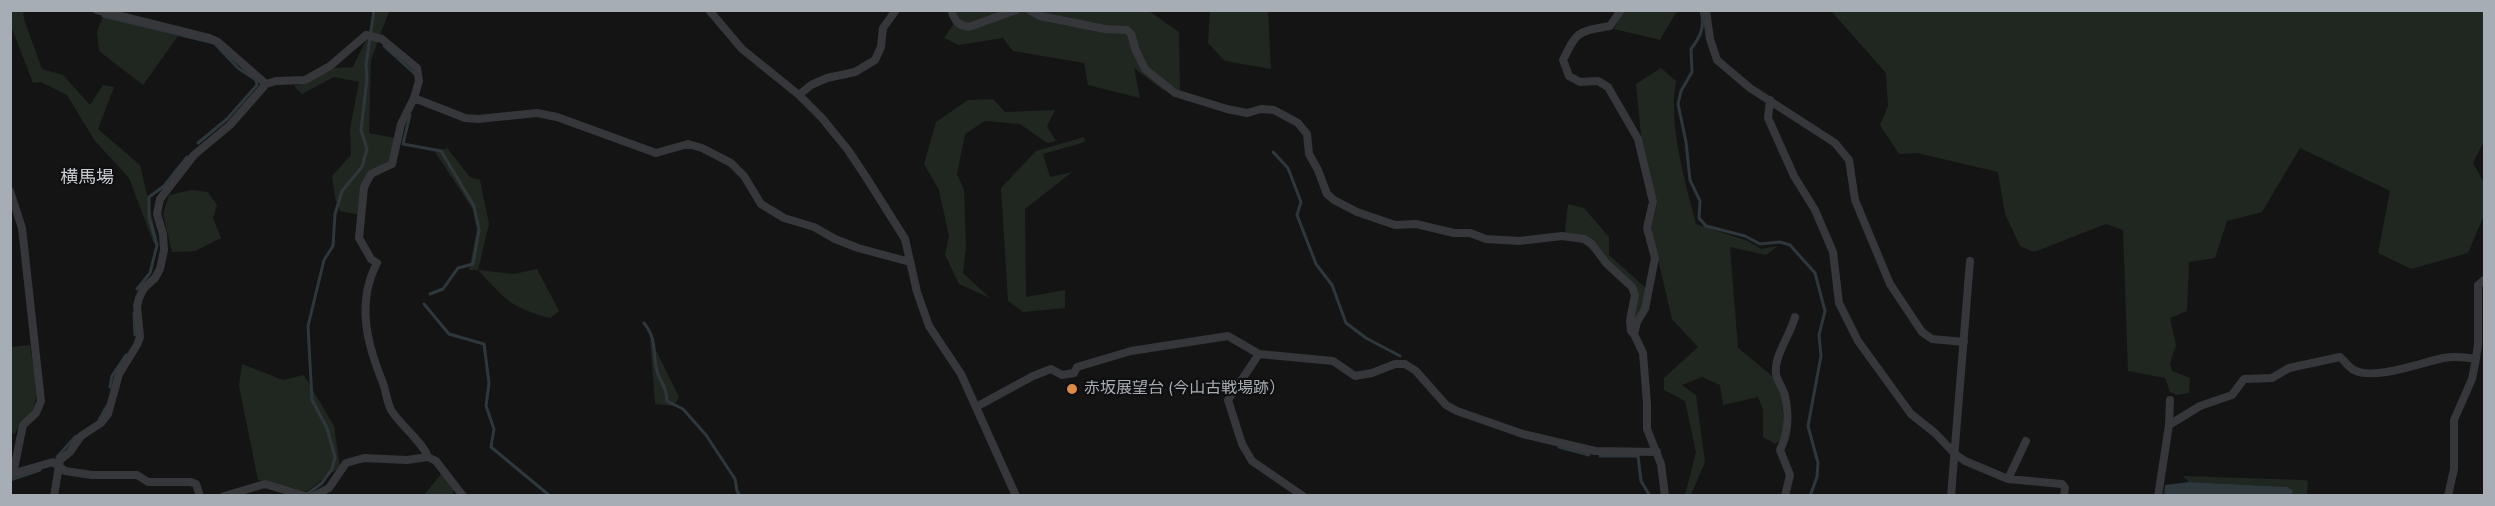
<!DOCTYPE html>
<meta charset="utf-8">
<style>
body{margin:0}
#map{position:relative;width:2495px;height:506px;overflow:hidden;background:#141415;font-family:"Nunito Sans",sans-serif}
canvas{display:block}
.frame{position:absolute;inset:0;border:12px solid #a7adb4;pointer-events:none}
</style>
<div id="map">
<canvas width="2495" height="506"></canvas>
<div class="frame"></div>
</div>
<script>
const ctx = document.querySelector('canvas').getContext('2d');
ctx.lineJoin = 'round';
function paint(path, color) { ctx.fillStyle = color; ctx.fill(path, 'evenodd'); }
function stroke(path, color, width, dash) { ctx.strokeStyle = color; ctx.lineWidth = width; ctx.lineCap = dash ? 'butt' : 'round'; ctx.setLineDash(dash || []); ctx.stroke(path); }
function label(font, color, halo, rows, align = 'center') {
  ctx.font = font + ' "Nunito Sans","Noto Sans JP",sans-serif'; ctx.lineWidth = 4.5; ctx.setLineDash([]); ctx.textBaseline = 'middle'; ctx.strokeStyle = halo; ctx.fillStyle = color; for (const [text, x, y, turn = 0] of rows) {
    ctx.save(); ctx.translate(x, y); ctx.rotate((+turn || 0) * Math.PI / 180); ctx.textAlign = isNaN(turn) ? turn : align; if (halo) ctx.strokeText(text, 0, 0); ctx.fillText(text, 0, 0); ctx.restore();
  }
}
const green = new Path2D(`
 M 11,10 L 23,11 L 24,19 L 42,69 L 63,75 L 90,105 L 103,85 L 114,87 L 98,129 L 140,165 L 157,238 L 154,244 L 129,178 L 95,141 L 67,95 L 41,82 L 33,83 L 11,26 Z
 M 376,11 L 389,11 L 371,60 L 369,133 L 395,138 L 391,160 L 369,172 L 360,215 L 340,211 L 335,197 L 332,176 L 351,155 L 350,129 L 359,82 L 334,77 L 302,94 L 294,86 L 312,80 L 332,68 L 353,67 L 366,40 Z
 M 955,11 L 1149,11 L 1179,32 L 1180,91 L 1163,90 L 1134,68 L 1140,98 L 1088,85 L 1084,63 L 1013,51 L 1003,38 L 959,45 L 944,38 L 958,18 Z
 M 1210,11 L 1268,11 L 1271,69 L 1225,61 L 1208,43 Z
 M 1624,11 L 1677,11 L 1660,40 L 1614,29 Z
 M 1831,11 L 2484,11 L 2484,141 L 2473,163 L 2484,183 L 2484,215 L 2468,253 L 2411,269 L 2378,253 L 2390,191 L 2300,148 L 2262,212 L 2227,221 L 2215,258 L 2189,262 L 2187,311 L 2170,318 L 2176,345 L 2170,363 L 2172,371 L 2190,378 L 2189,393 L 2177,395 L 2170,392 L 2165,378 L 2128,371 L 2123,230 L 2106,224 L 2034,252 L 2020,246 L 2005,214 L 1998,172 L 1917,153 L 1899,154 L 1880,125 L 1888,106 L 1886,73 Z
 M 103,17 L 178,36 L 143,85 L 99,51 L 97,31 Z
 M 1661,68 L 1676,81 C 1668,126 1685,180 1696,224 L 1748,241 L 1761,249 L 1778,246 L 1766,255 L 1730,247 L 1738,348 L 1776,379 L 1782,397 L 1784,437 L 1775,444 L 1763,437 L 1763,410 L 1758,397 L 1723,405 L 1720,385 L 1702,377 L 1682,385 L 1696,395 L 1705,462 L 1691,495 L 1685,495 L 1696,452 L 1685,401 L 1664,390 L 1664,378 L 1698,347 L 1672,319 L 1651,229 L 1657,204 L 1641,134 L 1636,84 Z
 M 993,99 L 1005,112 L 1055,110 L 1047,126 L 1056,141 L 1047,143 L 1020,124 L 985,121 L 965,134 L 957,174 L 964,190 L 966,248 L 963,273 L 990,298 L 959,284 L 945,255 L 949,236 L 939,190 L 924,164 L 936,122 L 968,100 Z
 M 1084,137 L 1085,142 L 1043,154 L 1050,177 L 1072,172 L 1025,209 L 1026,297 L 1065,290 L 1065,308 L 1023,312 L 1008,301 L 1001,188 L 1036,151 Z
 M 447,148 L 470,177 L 480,180 L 489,224 L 478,270 L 514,274 L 537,269 L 559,311 L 550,318 C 511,308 505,299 478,270 L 469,270 L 477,228 L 472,208 L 435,152 Z
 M 192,190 L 208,192 L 217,205 L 213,218 L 221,238 L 195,251 L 172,252 L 163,214 L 169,195 Z
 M 1568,204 L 1584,208 L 1609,237 L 1609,255 L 1646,288 L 1643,308 L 1634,319 L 1626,318 L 1632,292 L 1585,244 L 1565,231 Z
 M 650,338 L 679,397 L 674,406 L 655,404 Z
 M 30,345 C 32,362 41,398 32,412 C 25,422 21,420 15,434 L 11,433 L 11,347 Z
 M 242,364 L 283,380 L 304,375 L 334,426 L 340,467 L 306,492 L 258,480 L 239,386 Z
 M 441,474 L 453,489 L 453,495 L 424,495 Z
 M 2183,476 L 2304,480 L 2308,481 L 2307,495 L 2292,495 L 2293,490 L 2287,487 L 2189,482 Z`);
const water = new Path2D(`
 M 2189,482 L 2287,487 L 2293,490 L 2292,496 L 2164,495 L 2165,485 Z`);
const stream = new Path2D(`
 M 1701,10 C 1705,27 1701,36 1691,49 L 1692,72 L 1681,91 L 1678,104 L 1686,142 L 1690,180 L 1700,201 L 1699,218 L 1706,226 L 1745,236 L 1760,244 L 1780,242 L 1790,245 L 1815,273 L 1825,311 L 1819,335 L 1821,356 L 1808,426 L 1818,463 L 1817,477 L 1810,496
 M 103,16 L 214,43 L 238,68 L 256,80 L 257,85 L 227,119 L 198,143
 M 384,46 L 415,74
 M 410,115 L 403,144 L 441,151 L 474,206 L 479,230 L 473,264 L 458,268 L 443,289 L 430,294
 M 1273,152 L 1288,168 L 1301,202 L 1297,215 L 1316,264 L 1332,285 L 1346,323 L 1366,338 L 1400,356
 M 137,289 L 150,273 L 157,245 L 149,217 L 149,197 L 164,186 L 187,157
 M 424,304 L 449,334 L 484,344 L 489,383 L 486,406 L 494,429 L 491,447 L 550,496
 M 134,313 L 135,335
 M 644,323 C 659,342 651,354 658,374 C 662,384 667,389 667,401 L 683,409 L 706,435 L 735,479 L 737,491 L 740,496
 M 110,387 L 112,376 L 126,355
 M 99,420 L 107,406
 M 1559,447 L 1589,455
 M 1600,456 L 1638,456 L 1641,481 L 1650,496
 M 57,457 L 76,436
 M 10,480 L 40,470
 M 307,494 L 322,483 L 332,469 L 335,457 L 327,428 L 312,400 L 308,326 L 324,260 L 333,246 L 335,214 L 342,191 L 362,167 L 367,149 L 361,130 L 367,79 L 366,65 L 374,10`);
const minor = new Path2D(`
 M 97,10 L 209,38 L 218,42 L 266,84
 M 709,10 L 742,49 L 799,95 L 822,118 L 848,150 L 866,177 L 905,239 L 917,292 L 929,326 L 961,374 L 1016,496
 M 951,10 C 955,21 957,25 969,27 L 1016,10
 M 1029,10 L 1040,16 L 1105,29 L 1127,30 L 1131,34 L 1136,51 L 1145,69 L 1175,93 L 1227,109 L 1247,113 L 1261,109 L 1274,110 L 1298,123 L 1307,134 L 1309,154 L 1318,170 L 1327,194 L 1334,200 L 1357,212 L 1395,225 L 1416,224 L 1454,233 L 1470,233 L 1486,239 L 1519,241 L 1562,236 L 1584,239 L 1592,244 L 1606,263 L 1632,287 L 1635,295 L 1630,321 L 1631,331 L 1634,334 L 1643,353 L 1647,404 L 1647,429 L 1661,464 L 1665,496
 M 1621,10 L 1610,26 C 1577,32 1578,30 1563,60 L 1569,76 L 1580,82 L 1598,81 L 1608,87 L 1638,139 L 1653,202 L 1647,228 L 1655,258 L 1645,309 L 1637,322 L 1634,334
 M 1706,10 L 1710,39 L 1717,60 L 1750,88 L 1835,143 L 1849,160 L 1855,200 L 1890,284 L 1922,332 L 1932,339 L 1964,342
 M 799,95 L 811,85 L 827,78 L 855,72 L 875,60 L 881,47 L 883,28 L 896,10
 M 414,98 L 401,124 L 392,164 L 371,174 L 364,187 L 359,238 L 371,259 L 377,263 C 356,303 367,344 383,383 C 386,392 387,402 391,410 C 401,426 422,441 428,457 L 436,461 L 463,496
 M 1770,100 L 1768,118 L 1794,176 L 1815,210 L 1833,252 L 1839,303 L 1858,341 L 1911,414 L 1935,433 L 1955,454 L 1965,461 L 2008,479 L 2062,484 L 2065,488 L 2064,496
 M 10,191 L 22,228 L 41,401 L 36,413 L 23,425 L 13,474
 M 1259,354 L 1228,400 L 1242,444 L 1252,461 L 1303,496
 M 2476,359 L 2478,344 L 2478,285 L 2484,280
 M 976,407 L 1033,376 L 1051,369 L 1062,375 L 1074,373 L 1077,367 L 1131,351 L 1228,336 L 1259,354 L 1333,361 L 1355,376 L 1372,373 L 1395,364 L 1405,364 L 1416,371 L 1446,405 L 1457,411 L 1523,434 L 1595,451 L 1657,452
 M 2169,425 L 2200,406 L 2232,395 L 2244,379 L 2272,378 L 2289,368 L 2340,357 C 2345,361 2349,368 2354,370 C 2374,381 2423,362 2443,358 C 2454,356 2465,357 2476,359 L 2472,379 L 2454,420 L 2454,469 L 2448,496
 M 11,474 L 53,462 L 65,471 L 92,475 L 137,475 L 148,482 L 191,482 L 196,484 L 200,496
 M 2008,479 L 2026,441
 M 54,496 L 60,460 L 70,452 L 81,436 L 101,423 L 108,414 L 119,374 L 137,345 L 140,337 L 137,306 L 139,298 L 144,288 L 155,278 L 160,269 L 164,250 L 163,234 L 157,214 L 160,199 L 194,155 L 230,125 L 266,84 L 276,81 L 305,80 L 330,66 L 366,35 L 382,39 L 417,68 L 419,81 L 414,98 L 465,118 L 478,119 L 537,113 L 557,117 L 656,153 L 688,144 L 702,148 L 731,163 L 744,176 L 761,204 L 784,218 L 814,227 L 835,239 L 858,248 L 910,262
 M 224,496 L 265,484 L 305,496
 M 313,496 L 329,488 L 346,463 L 364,458 L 407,460 L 428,457
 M 1785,496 L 1790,475 L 1780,450 C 1788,434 1789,414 1785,396 C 1783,388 1777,381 1776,374 C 1774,355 1790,336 1795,317
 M 1951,496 L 1970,261
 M 2158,496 L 2169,425 L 2170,400`);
const markers = [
 [1072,389,6,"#dc8c44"]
];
const poiNames = [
 ["赤坂展望台 (今山古戦場跡）",1084,389]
];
const neighbourhoodNames = [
 ["横馬場",87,179]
];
paint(green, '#202720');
paint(water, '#2e383c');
stroke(stream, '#2e383c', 3);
stroke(minor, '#35373a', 8);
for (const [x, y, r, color] of markers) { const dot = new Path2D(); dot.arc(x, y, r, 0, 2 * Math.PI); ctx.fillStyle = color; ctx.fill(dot); stroke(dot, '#0f0f10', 2); }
label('16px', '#a7adb4', '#0f0f10', poiNames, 'left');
label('18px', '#c7cbd0', '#0f0f10', neighbourhoodNames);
</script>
